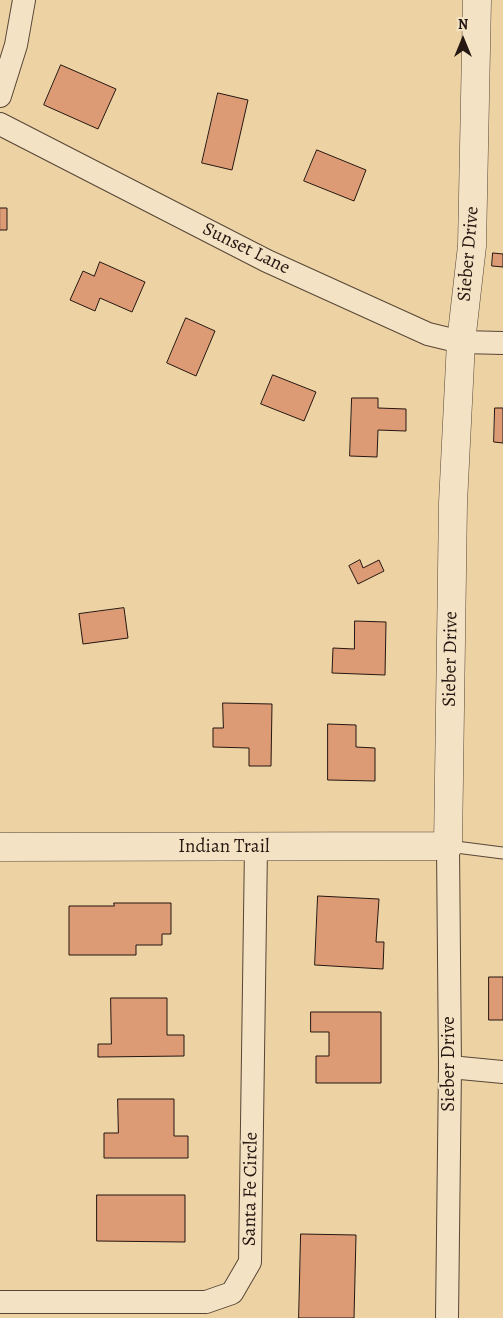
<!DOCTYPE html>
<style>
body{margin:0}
#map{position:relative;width:503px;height:1318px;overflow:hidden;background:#edd2a4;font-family:Alegreya,serif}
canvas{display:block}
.north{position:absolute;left:438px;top:15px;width:50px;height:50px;-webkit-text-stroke:4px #f3e2c4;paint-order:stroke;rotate:0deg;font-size:14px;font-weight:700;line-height:20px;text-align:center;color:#251711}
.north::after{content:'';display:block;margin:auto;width:18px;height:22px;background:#251711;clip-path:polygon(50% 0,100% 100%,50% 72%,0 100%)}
</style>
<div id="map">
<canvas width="503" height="1318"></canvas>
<div class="north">N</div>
</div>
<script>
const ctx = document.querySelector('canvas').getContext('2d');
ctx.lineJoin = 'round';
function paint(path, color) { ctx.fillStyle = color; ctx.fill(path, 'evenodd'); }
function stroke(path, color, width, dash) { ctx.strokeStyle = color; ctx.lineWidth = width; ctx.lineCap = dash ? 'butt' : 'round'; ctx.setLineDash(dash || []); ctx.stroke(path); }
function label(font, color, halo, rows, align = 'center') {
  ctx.font = font + ' Alegreya,serif'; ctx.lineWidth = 4; ctx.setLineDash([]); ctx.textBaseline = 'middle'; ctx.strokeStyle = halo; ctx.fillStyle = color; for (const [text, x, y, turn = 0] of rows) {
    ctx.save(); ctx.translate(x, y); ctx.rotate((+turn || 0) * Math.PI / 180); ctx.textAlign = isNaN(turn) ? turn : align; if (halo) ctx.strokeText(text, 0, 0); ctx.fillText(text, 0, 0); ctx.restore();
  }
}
const building = new Path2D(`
 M 61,65 L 116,89 L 98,129 L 44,105 Z
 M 218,93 L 248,100 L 232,170 L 202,163 Z
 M 317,150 L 366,170 L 354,201 L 304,181 Z
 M 0,208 L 7,208 L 7,230 L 0,230 Z
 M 493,253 L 503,254 L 503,267 L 492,266 Z
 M 100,262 L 145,282 L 132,312 L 100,298 L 95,311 L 70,300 L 83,271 L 94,276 Z
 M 186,318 L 215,331 L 196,376 L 167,363 Z
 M 273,375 L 316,392 L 304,421 L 261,404 Z
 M 352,398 L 378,398 L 378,408 L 406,409 L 406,431 L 378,430 L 377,457 L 350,456 Z
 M 495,408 L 503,408 L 503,443 L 494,442 Z
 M 360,560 L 363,568 L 379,560 L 384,571 L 358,584 L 349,566 Z
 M 124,608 L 128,638 L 83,644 L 79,614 Z
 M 355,621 L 386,622 L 385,675 L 332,673 L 333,648 L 354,649 Z
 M 223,703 L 272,704 L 271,766 L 249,766 L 249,748 L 213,747 L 213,728 L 223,728 Z
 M 328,724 L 356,725 L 356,747 L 375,748 L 375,781 L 328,780 Z
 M 318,896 L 379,899 L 376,942 L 384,942 L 383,969 L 315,965 Z
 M 114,903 L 171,903 L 171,934 L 162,934 L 162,945 L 136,945 L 136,955 L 69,955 L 69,906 L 114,906 Z
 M 489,977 L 503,977 L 503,1020 L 489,1020 Z
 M 111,998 L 167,998 L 167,1035 L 184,1035 L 184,1056 L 98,1057 L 98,1044 L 111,1044 Z
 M 311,1012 L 381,1012 L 381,1083 L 316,1083 L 316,1056 L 329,1056 L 329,1032 L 311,1032 Z
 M 118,1099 L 174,1099 L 174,1136 L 188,1136 L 188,1158 L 104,1158 L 104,1133 L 118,1133 Z
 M 97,1195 L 185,1195 L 185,1242 L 97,1241 Z
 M 301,1234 L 356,1235 L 354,1318 L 299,1318 Z`);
const service = new Path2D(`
 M 448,846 L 503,853`);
const minor = new Path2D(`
 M 0,96 L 16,45 L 24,0
 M 0,124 L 267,261 L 428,334 L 461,342 L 503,343
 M 450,1067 L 503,1072
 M 0,1302 L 206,1302 L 232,1293 L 250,1262 L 256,847
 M 447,1318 L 450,1067 L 448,846`);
const tertiary = new Path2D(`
 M 0,847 L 448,846 L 453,503 L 461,342 L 472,246 L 477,0`);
const streetNames = [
 ["Sunset Lane",246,249,26],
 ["Sieber Drive",469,254,-85],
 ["Sieber Drive",451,659,-89],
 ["Indian Trail",224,847],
 ["Sieber Drive",449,1064,-90],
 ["Santa Fe Circle",251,1189,-89]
];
paint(building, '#dc9b75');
stroke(building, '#251711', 1);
stroke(service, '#574636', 13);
stroke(minor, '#574636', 24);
stroke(tertiary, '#574636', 29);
stroke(service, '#f3e2c4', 11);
stroke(minor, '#f3e2c4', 22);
stroke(tertiary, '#f3e2c4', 28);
label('19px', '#251711', '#f3e2c4', streetNames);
</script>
